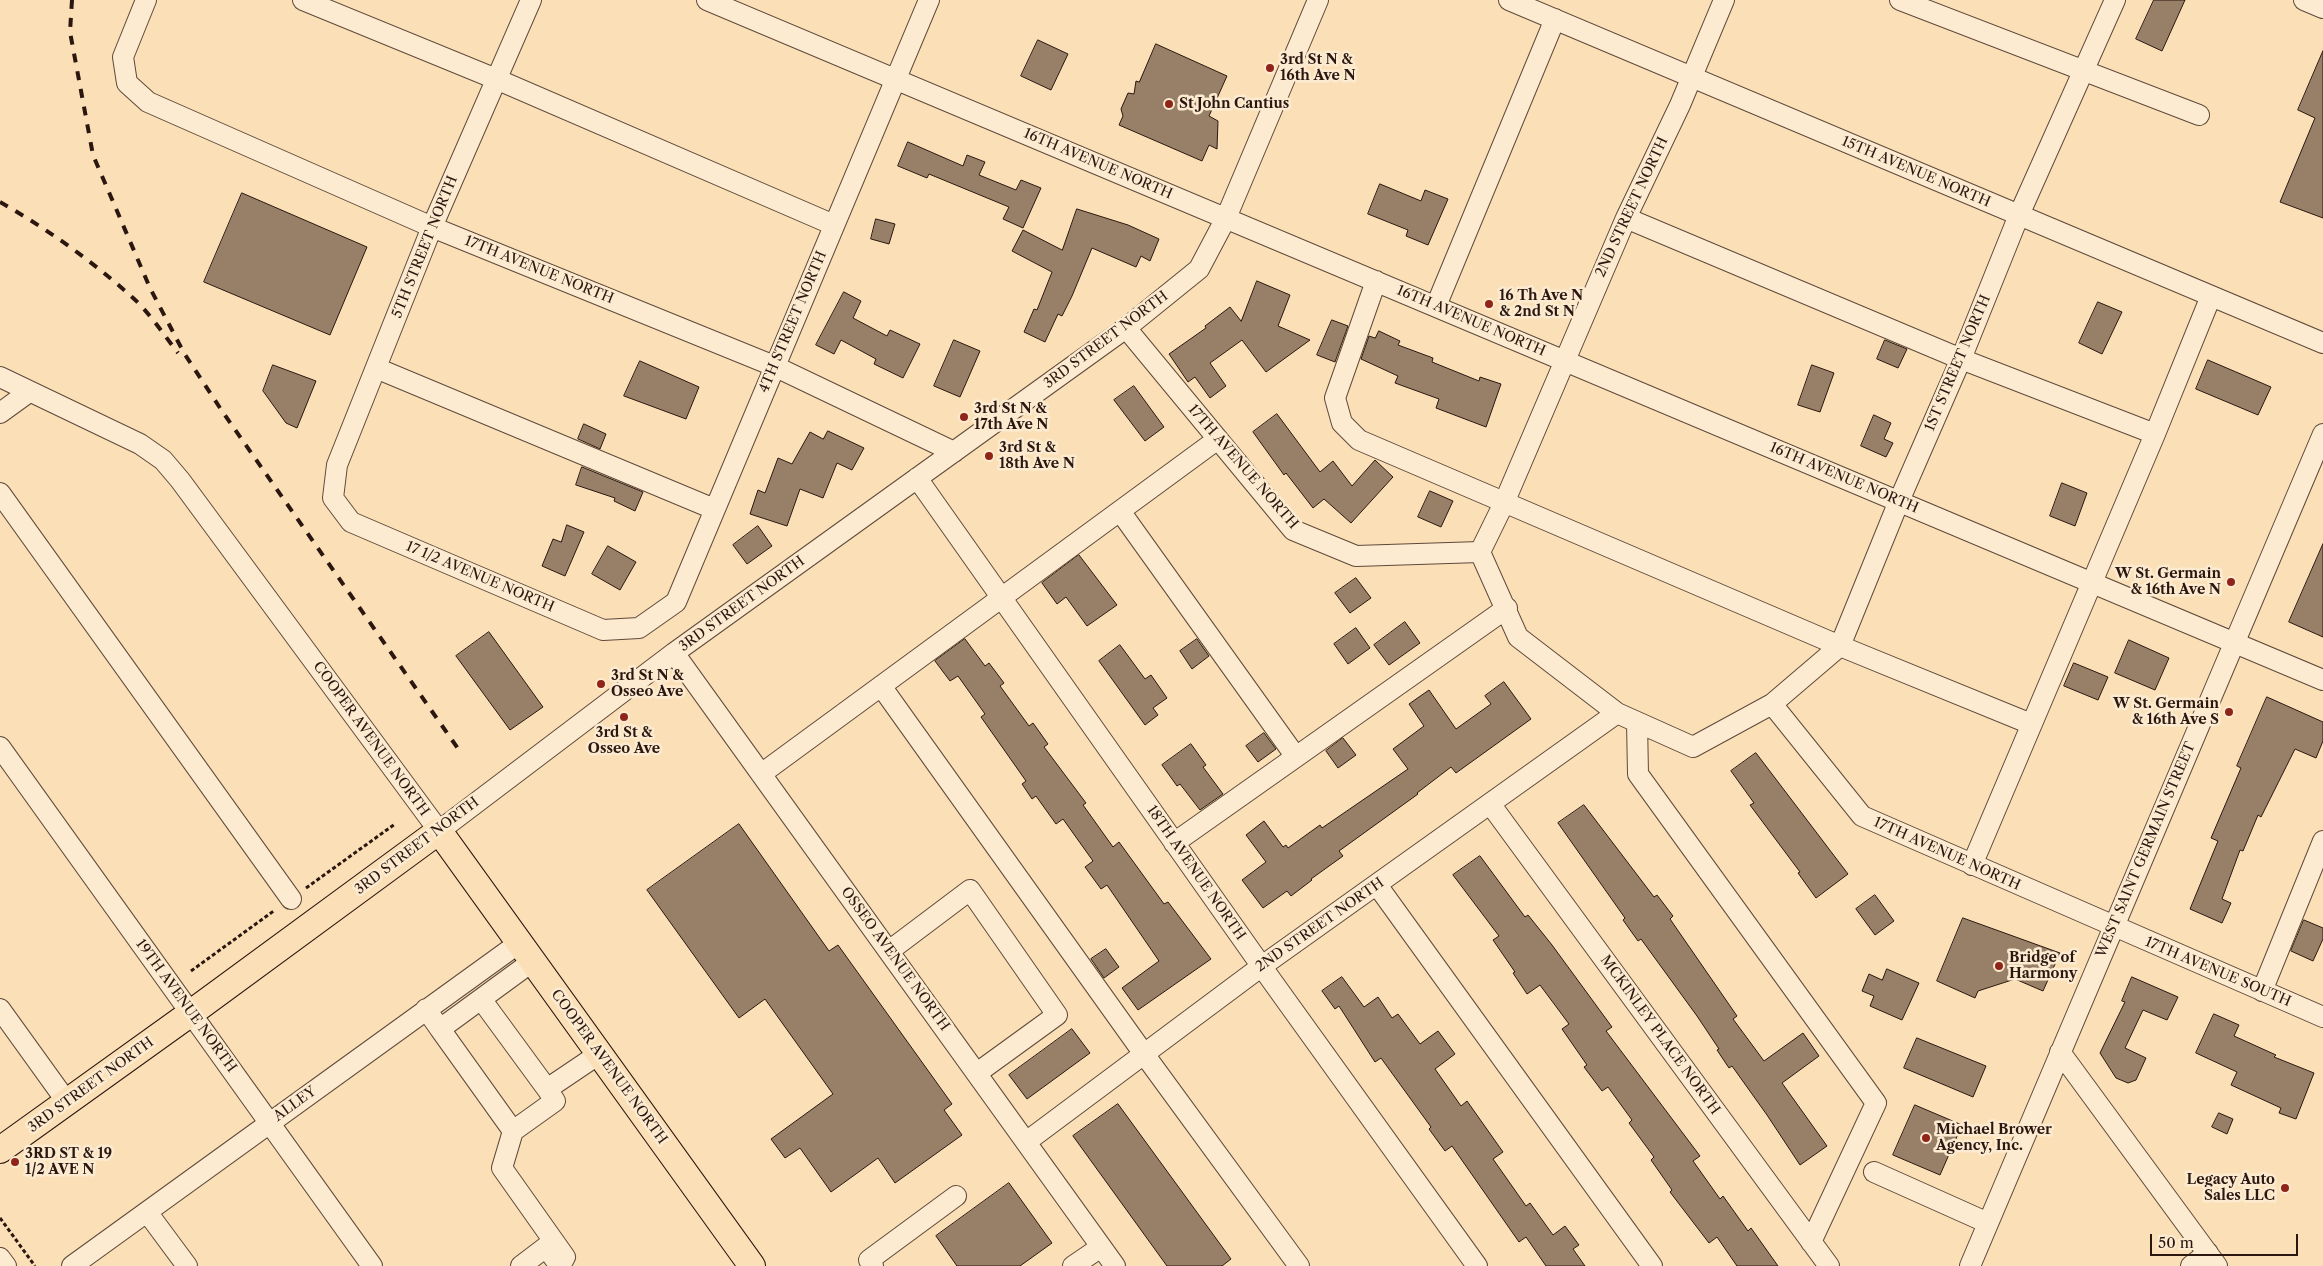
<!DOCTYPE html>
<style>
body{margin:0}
#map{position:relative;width:2323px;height:1266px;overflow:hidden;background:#fbe0b7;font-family:"Libre Caslon Text",serif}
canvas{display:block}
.scale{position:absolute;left:2150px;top:1234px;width:148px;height:22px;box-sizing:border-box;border:2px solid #2b1710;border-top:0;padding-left:6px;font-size:15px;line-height:18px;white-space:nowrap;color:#2b1710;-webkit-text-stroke:4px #fcebd0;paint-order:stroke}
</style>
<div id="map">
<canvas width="2323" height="1266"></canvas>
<div class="scale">50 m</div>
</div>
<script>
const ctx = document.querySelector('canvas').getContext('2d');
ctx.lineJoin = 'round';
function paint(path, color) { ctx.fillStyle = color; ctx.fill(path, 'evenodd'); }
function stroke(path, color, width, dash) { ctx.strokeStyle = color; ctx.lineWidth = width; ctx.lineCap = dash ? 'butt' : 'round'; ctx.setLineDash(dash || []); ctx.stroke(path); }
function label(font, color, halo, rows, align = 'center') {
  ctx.font = font + ' "Libre Caslon Text",serif'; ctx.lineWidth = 5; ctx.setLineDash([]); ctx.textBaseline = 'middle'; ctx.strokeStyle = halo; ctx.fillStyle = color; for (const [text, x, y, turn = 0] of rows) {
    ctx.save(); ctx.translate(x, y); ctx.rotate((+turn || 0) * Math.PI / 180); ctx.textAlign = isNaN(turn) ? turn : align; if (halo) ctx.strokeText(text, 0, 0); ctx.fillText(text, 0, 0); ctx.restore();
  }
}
const building = new Path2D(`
 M 2154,0 L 2185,0 L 2162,51 L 2136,39 Z
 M 1038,40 L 1068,54 L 1051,90 L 1021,76 Z
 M 1156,44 L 1227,76 L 1209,116 L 1218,121 L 1217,149 L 1209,145 L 1202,161 L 1119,125 L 1123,116 L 1121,109 L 1128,93 L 1134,94 L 1136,81 L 1139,82 Z
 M 2323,51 L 2323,218 L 2280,202 L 2315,118 L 2298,110 Z
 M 908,142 L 963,166 L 967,155 L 985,162 L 979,175 L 1016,190 L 1021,180 L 1041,188 L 1023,228 L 1003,219 L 1009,207 L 929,174 L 927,178 L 898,166 Z
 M 1380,184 L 1421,201 L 1425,190 L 1448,199 L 1428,245 L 1406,236 L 1408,230 L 1368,214 Z
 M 242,193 L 367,247 L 330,335 L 204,282 Z
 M 1077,209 L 1128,225 L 1159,239 L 1150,261 L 1141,256 L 1136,267 L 1092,248 L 1072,296 L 1062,316 L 1058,314 L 1045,342 L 1024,332 L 1034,309 L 1037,310 L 1052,272 L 1012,251 L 1023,230 L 1062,250 Z
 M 876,219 L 895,224 L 889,244 L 871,239 Z
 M 1257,281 L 1290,295 L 1278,326 L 1310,340 L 1266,372 L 1242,340 L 1210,363 L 1226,386 L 1210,398 L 1195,377 L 1188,382 L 1169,354 L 1206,328 L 1205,326 L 1230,307 L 1241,321 Z
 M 844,292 L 861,301 L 853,318 L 887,336 L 890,330 L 920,344 L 903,378 L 874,364 L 876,359 L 841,340 L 834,354 L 816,345 Z
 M 2098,302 L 2122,312 L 2102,354 L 2079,343 Z
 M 1332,320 L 1348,326 L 1335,362 L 1317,355 Z
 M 1379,331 L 1400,341 L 1398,345 L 1433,358 L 1432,362 L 1479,381 L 1480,377 L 1501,384 L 1486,427 L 1436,408 L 1439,399 L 1395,383 L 1398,376 L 1361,359 L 1369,336 L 1375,338 Z
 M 954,340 L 980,351 L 960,397 L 934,386 Z
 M 1885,340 L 1907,349 L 1898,368 L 1877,359 Z
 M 2208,360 L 2271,387 L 2258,415 L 2196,389 Z
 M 640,361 L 699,387 L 686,419 L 624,396 Z
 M 273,365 L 316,381 L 297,428 L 286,423 L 263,391 Z
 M 1812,365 L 1834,373 L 1820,412 L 1798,405 Z
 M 1134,386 L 1164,427 L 1145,441 L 1114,400 Z
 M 1277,414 L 1320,472 L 1333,461 L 1352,486 L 1375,460 L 1393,477 L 1351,523 L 1324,499 L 1313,508 L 1286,473 L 1284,475 L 1253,432 Z
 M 1874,415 L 1891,423 L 1884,439 L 1893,443 L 1886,457 L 1861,446 Z
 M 584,424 L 606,434 L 600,449 L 578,439 Z
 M 828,431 L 864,448 L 852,470 L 837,463 L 823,498 L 800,489 L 787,526 L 750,514 L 758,490 L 765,493 L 778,458 L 792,464 L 810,432 L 823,439 Z
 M 582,467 L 643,492 L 635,511 L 614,501 L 615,498 L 576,485 Z
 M 2062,483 L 2087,493 L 2075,526 L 2050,516 Z
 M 1430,491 L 1453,501 L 1441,527 L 1418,517 Z
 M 567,525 L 584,532 L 565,576 L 542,566 L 553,539 L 561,542 Z
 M 758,526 L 772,546 L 747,564 L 733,545 Z
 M 2323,544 L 2323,637 L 2289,622 Z
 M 608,546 L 636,562 L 620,590 L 592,574 Z
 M 1079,555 L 1117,605 L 1087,626 L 1066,597 L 1057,604 L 1042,583 Z
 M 1356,578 L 1371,598 L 1350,613 L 1335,593 Z
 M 1405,622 L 1420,643 L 1389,665 L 1374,645 Z
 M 1356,628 L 1370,648 L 1348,664 L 1334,644 Z
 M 489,632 L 543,707 L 510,730 L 456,656 Z
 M 965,639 L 985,666 L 989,663 L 1004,683 L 1000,686 L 1029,726 L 1033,723 L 1048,744 L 1044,747 L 1086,803 L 1083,805 L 1113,847 L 1119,842 L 1164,904 L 1168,902 L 1211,959 L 1138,1010 L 1122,988 L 1159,961 L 1107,885 L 1101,889 L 1085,867 L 1093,861 L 1063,819 L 1056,824 L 1036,796 L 1032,799 L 1022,784 L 1026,781 L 981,717 L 985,714 L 958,676 L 950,681 L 935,661 Z
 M 1197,639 L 1209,656 L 1192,669 L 1180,651 Z
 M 2129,640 L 2169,658 L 2155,690 L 2115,673 Z
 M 1120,645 L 1145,679 L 1151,675 L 1167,698 L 1153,708 L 1158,715 L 1145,725 L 1099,661 Z
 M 2074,663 L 2108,677 L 2098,700 L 2064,686 Z
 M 1504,682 L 1531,719 L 1456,773 L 1451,767 L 1417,793 L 1418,794 L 1339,851 L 1343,856 L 1311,879 L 1312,880 L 1291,896 L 1287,891 L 1263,908 L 1242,880 L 1266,862 L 1246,835 L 1264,821 L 1283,847 L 1286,845 L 1288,848 L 1320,825 L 1322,828 L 1408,769 L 1393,749 L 1424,726 L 1409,704 L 1429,690 L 1456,729 L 1491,704 L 1485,696 Z
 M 2267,697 L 2323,722 L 2323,741 L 2316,758 L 2295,749 L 2261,817 L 2258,815 L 2243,851 L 2240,850 L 2222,899 L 2231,903 L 2222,923 L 2190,909 L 2218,841 L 2211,838 L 2241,768 L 2237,766 Z
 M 1264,733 L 1276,749 L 1258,762 L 1246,746 Z
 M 1343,738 L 1356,755 L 1338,768 L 1326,751 Z
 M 1191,744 L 1206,765 L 1203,767 L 1223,794 L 1200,810 L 1180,784 L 1177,786 L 1162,765 Z
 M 1756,753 L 1848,874 L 1816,898 L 1798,873 L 1800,872 L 1750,805 L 1754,803 L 1731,771 Z
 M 1584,805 L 1654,897 L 1657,895 L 1673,916 L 1670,919 L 1737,1016 L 1733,1019 L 1764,1061 L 1803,1033 L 1819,1056 L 1782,1083 L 1827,1146 L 1800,1165 L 1767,1115 L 1732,1066 L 1729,1068 L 1717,1050 L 1719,1049 L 1697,1016 L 1641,939 L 1638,941 L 1623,920 L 1625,918 L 1558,823 Z
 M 739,824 L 829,951 L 838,945 L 952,1104 L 944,1110 L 962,1135 L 895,1183 L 878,1158 L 831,1192 L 800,1148 L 785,1158 L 771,1139 L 833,1094 L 765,999 L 739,1018 L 647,890 Z
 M 1480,856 L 1525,917 L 1528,915 L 1552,945 L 1612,1027 L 1606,1031 L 1700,1156 L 1693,1161 L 1720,1199 L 1723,1196 L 1748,1231 L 1751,1228 L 1778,1266 L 1737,1266 L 1717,1237 L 1709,1243 L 1670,1192 L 1672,1190 L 1651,1160 L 1654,1157 L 1629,1123 L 1632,1120 L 1608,1087 L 1602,1091 L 1584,1067 L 1587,1065 L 1562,1029 L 1569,1024 L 1540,985 L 1527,994 L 1513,973 L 1515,972 L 1493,940 L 1499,936 L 1453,875 Z
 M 1875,895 L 1894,921 L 1875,935 L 1856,909 Z
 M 1963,918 L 2060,953 L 2043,991 L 2015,979 L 1978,991 L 1975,998 L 1937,981 Z
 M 2304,920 L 2323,928 L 2323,939 L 2313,961 L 2291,951 Z
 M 1106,949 L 1119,967 L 1104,978 L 1091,959 Z
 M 1887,969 L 1919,983 L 1902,1020 L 1870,1006 L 1874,996 L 1862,991 L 1869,974 L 1882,980 Z
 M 1342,977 L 1364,1007 L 1378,997 L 1392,1018 L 1398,1014 L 1420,1044 L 1438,1031 L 1455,1054 L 1435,1069 L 1461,1106 L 1467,1101 L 1503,1152 L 1493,1159 L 1526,1206 L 1530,1203 L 1553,1235 L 1565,1226 L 1579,1245 L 1573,1249 L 1585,1266 L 1546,1266 L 1526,1237 L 1519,1242 L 1452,1146 L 1445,1151 L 1429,1129 L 1431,1127 L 1381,1058 L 1375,1062 L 1339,1006 L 1335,1009 L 1322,991 Z
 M 2132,977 L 2178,997 L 2167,1020 L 2143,1010 L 2125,1048 L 2146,1058 L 2136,1080 L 2128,1083 L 2116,1078 L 2100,1053 L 2125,1002 L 2122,1001 Z
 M 2214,1014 L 2239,1025 L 2234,1036 L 2276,1055 L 2274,1057 L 2314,1073 L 2296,1119 L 2279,1113 L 2281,1108 L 2231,1085 L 2237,1072 L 2196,1053 Z
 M 1072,1029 L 1090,1053 L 1027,1099 L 1009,1075 Z
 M 1917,1038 L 1986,1066 L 1973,1097 L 1904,1068 Z
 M 1118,1104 L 1231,1259 L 1222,1266 L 1167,1266 L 1073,1136 Z
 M 1915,1105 L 1962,1125 L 1940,1175 L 1893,1155 Z
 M 2219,1113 L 2233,1119 L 2227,1134 L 2212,1127 Z
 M 1009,1183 L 1052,1243 L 1020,1266 L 957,1266 L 936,1236 Z`);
const path = new Path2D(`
 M 306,888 L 395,824
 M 191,971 L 275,910
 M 0,1218 L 35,1266`);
const minor = new Path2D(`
 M 146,0 L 123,57 L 127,83 L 148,102 L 432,227 L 774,366 L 954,452
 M 303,0 L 496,79 L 834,225
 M 531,0 L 432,227 L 337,465 L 333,498 L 351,522 L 603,630 L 639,628 L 676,602 L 929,0
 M 707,0 L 2323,680
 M 1509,0 L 2323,343
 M 1900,0 L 2199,115
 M 2304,0 L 2323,8
 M 1626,218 L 1961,359 L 2155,434
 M 1376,281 L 1335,398 L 1342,423 L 1359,440 L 1840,646 L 2031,724
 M 1436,306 L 1555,19
 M 1126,328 L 1293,530 L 1356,556 L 1480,552
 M 376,368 L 714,509
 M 0,377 L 140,444 L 163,460 L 180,480 L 439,831 L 674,653 L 1126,328 L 1199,269 L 1226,218 L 1318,0
 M 0,413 L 29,392
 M 917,478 L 1272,981 L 1477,1266
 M 0,493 L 291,899
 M 1120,511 L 1296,757
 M 1480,552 L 1518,637 L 1617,713 L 1693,747 L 1772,704 L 1862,816 L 2323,1017
 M 1480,552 L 1504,503 L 1626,218 L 1680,105 L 1724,0
 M 674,653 L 1115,1266
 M 881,686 L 1144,1054 L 1299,1266
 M 1772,704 L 1840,646 L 1899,501 L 1961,359 L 2019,215 L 2115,0
 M 1637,722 L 1638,774 L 1876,1103 L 1811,1242
 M 0,747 L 372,1266
 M 761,774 L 1218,439
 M 1491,805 L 1829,1266
 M 1174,843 L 1507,608
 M 1972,865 L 2155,434 L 2211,296
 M 1377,885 L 1652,1266
 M 889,951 L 970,890 L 1057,1015 L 977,1073
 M 2262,991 L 2323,841
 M 481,999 L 547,1089 L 599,1054
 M 0,1009 L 67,1102
 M 426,1009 L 440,1029 L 533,961
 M 440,1029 L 513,1131
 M 2060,1052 L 2217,1266
 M 547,1089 L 555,1101 L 513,1131 L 502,1168 L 565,1257 L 560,1266
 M 1026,1142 L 1262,966 L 1617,713
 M 1874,1172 L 1988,1223
 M 147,1212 L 187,1266
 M 0,1258 L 6,1266
 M 72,1266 L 519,943
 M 521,1266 L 546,1247 L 559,1265
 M 873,1266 L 869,1260 L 956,1196
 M 1073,1266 L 1101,1247
 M 1970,1266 L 2323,434
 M 2191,1266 L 2208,1253`);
const major = new Path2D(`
 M 0,1150 L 191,1013 L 439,831 L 752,1266`);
const rail = new Path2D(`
 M 72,0 L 70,32 L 93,155 L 150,288 L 184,353 L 222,411 L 459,750
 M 0,202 C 46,228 92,261 132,297 C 149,312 164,335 178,353`);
const markers = [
 [1270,68,5,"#8f2418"],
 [1169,104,5,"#8f2418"],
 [1489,304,5,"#8f2418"],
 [964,417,5,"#8f2418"],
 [989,456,5,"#8f2418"],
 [2231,582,5,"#8f2418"],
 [601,684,5,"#8f2418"],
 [2229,712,5,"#8f2418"],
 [624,717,5,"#8f2418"],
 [1999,966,5,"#8f2418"],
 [1926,1138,5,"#8f2418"],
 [15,1162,5,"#8f2418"],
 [2285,1188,5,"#8f2418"]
];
const poiNames = [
 ["3rd St N &",1280,60],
 ["16th Ave N",1280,76],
 ["St John Cantius",1179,104],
 ["16 Th Ave N",1499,296],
 ["& 2nd St N",1499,312],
 ["3rd St N &",974,409],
 ["17th Ave N",974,425],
 ["3rd St &",999,448],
 ["18th Ave N",999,464],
 ["W St. Germain",2221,574,"right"],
 ["& 16th Ave N",2221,590,"right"],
 ["3rd St N &",611,676],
 ["Osseo Ave",611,692],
 ["W St. Germain",2219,704,"right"],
 ["& 16th Ave S",2219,720,"right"],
 ["3rd St &",624,733,"center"],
 ["Osseo Ave",624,749,"center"],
 ["Bridge of",2009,958],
 ["Harmony",2009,974],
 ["Michael Brower",1936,1130],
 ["Agency, Inc.",1936,1146],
 ["3RD ST & 19",25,1154],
 ["1/2 AVE N",25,1170],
 ["Legacy Auto",2275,1180,"right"],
 ["Sales LLC",2275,1196,"right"]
];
const streetNames = [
 ["16TH AVENUE NORTH",1098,164,23],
 ["15TH AVENUE NORTH",1916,172,23],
 ["2ND STREET NORTH",1632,207,-65],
 ["5TH STREET NORTH",425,247,-68],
 ["17TH AVENUE NORTH",539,270,22],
 ["16TH AVENUE NORTH",1471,321,23],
 ["4TH STREET NORTH",793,322,-67],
 ["3RD STREET NORTH",1106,340,-37],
 ["1ST STREET NORTH",1958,363,-67],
 ["17TH AVENUE NORTH",1243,467,49],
 ["16TH AVENUE NORTH",1844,478,23],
 ["17 1/2 AVENUE NORTH",480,577,23],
 ["3RD STREET NORTH",742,604,-36],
 ["COOPER AVENUE NORTH",371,739,54],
 ["3RD STREET NORTH",417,846,-37],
 ["WEST SAINT GERMAIN STREET",2146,850,-67],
 ["17TH AVENUE NORTH",1947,854,24],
 ["18TH AVENUE NORTH",1196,873,55],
 ["2ND STREET NORTH",1320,925,-35],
 ["OSSEO AVENUE NORTH",895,959,54],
 ["17TH AVENUE SOUTH",2218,972,23],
 ["19TH AVENUE NORTH",186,1006,54],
 ["MCKINLEY PLACE NORTH",1660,1035,54],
 ["COOPER AVENUE NORTH",609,1067,54],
 ["3RD STREET NORTH",91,1085,-36],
 ["ALLEY",295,1104,-36]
];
paint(building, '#978067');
stroke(building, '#2b1710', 1);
stroke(minor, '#5f493a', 22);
stroke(major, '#2b1710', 28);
stroke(path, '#2b1710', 3, [4, 2.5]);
stroke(minor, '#fcebd0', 20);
stroke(major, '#fbe0b7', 26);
stroke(rail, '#2b1710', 4, [9, 9]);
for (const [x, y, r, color] of markers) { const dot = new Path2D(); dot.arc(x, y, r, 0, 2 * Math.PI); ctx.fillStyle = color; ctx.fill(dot); stroke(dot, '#fcebd0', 2); }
label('bold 14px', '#2b1710', '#fcebd0', poiNames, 'left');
label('14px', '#2b1710', '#fcebd0', streetNames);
</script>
